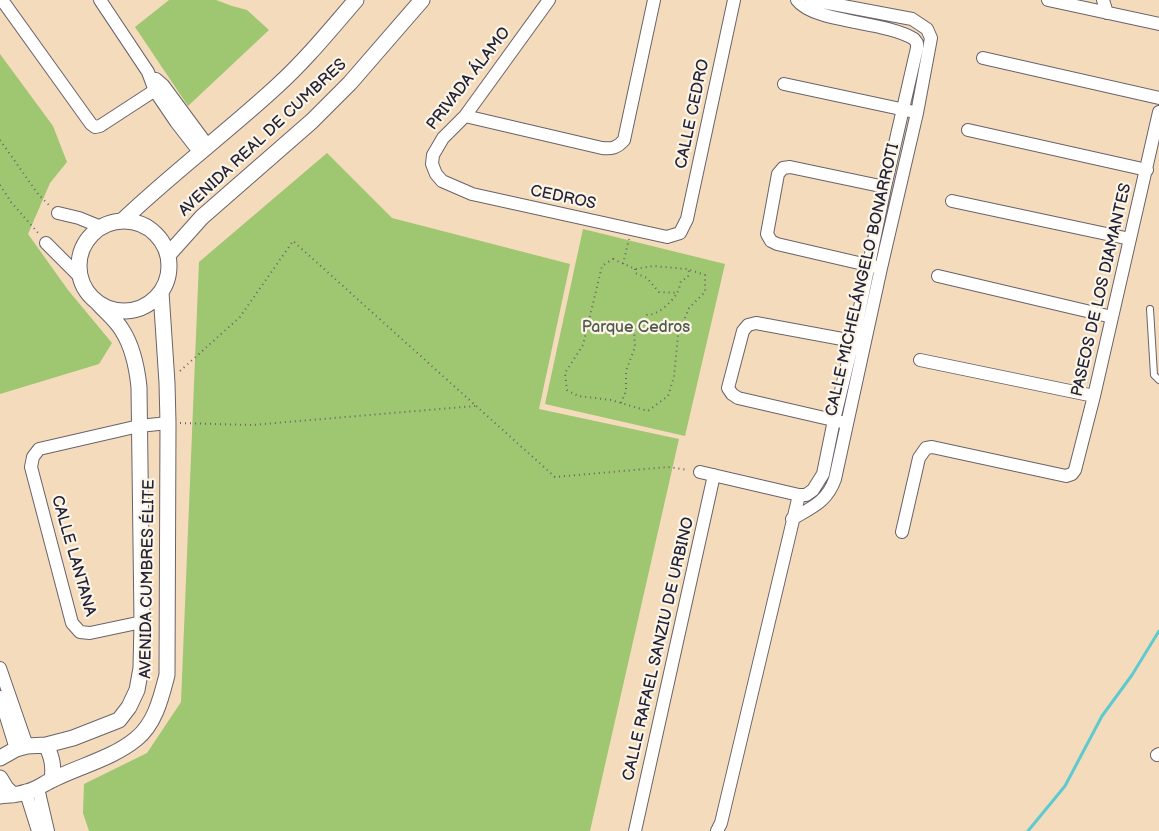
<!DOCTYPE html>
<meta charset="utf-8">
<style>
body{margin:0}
canvas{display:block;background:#f3dbbc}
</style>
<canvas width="1159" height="831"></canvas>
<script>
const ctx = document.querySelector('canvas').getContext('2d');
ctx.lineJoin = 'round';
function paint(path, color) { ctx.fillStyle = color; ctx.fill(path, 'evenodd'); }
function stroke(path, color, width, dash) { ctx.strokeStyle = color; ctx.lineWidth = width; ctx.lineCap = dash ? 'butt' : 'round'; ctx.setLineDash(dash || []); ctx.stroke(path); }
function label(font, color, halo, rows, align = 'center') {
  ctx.font = font + ' "Balsamiq Sans",sans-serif'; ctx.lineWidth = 4.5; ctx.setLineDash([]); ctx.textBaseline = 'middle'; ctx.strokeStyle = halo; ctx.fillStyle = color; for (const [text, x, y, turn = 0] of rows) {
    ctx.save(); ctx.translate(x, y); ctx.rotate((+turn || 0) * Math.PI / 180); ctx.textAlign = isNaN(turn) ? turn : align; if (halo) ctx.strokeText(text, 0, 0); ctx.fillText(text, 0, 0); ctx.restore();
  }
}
const green = new Path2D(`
 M 169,0 L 216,0 L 232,6 L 247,10 L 269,30 L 188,106 L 135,27 Z
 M 0,54 L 53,126 L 67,162 L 50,183 L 28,234 L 68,290 L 112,343 L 99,364 L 0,394 Z
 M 327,153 L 392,218 L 570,264 L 539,409 L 679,439 L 590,831 L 89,831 L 83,813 L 84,784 L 147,753 L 181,702 L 199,262 Z
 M 583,229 L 725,264 L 685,436 L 545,404 Z`);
const stream = new Path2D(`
 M 1028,831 L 1065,786 L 1102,716 L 1132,675 L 1159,631`);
const path = new Path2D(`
 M 0,140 L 38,194 L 50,206
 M 0,185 L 11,202 L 39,234
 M 613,259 L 635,269 L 653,266 L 687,269 L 705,275 L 705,292 L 689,308 L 678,335 L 674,377 L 668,396 L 648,411 L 611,400 L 578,396 L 567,390 L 565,373 L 583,345 L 602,266 Z
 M 623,264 L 629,239
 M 635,269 L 635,273 L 647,278 L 659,292 L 678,293
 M 180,371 L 240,317 L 293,241 L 555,477 L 668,467 L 688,470
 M 621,403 L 626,391 L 626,371 L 635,347 L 634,330 L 647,315 C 658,315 672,302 677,293 C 679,290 680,285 681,281 L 688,277 L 689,270
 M 180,423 L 252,425 L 475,406`);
const service = new Path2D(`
 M 1150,309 L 1154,375 L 1159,380`);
const minor = new Path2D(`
 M 2,0 L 91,124 L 95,127 L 100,126 L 163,85
 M 100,0 L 148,72 L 155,91 L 176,122 L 200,153
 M 549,0 L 465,116 L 443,138 L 433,155 L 432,164 L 436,174 L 442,181 L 472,194 L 667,237 L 680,233 L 687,219 L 734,0
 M 797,0 C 814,23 886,21 914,39
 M 1048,0 L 1159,24
 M 1103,0 L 1107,13
 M 983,58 L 1159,98
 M 156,79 L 163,85 L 208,146
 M 784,84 L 910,111
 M 465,116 L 602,148 C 612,149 617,148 624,140 L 654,0
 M 968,130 L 1147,170
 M 952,201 L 1130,239
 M 58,213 L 79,218 L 101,227
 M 46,243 L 80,277
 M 876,267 L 777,244 L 771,241 L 767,234 L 778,174 L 783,168 L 790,167 L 885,187
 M 938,276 L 1112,317
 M 920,360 L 1094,396
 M 842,422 L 738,398 L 732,394 L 728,388 L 743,331 L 748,325 L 756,323 L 853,341
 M 700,472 L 799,495 L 806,495 L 813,490 L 823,474 L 834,420 L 853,341 L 885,187 L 917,48 L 917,43 L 914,39
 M 792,519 C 812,507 827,502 835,479 L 881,268 L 917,113 L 931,38 L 927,29 L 912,19 L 812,0
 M 902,532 L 919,458 L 926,448 L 932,447 L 1066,476 L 1072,474 L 1075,470 L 1094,396 L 1159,112
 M 142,622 L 90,633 L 80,632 L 72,623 L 31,467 L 33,457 L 39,449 L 139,426 L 168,423
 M 0,668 L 27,746
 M 0,697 L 16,749
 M 1157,755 L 1159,754
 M 38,788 L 48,831
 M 26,793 L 38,831
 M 635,831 L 714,475
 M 717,831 L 721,823 L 799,495`);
const tertiary = new Path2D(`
 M 122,221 C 171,174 226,133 276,87 C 305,61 330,30 356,0
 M79 266a45 45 0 1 1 90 0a45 45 0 1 1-90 0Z
 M 168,255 L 202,217 L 312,121 L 350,83 L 422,0
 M 46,745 C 52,757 54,766 52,780
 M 0,758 L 16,749 L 27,746 L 46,745 L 73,738 L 119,720 L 129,707 L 137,690 L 141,668 L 142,622 L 139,387 C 137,368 133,347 122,330 C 116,320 106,312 98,303
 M 0,778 L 6,788 L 13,795
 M 0,796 C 9,795 18,795 26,792 C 37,790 44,783 54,779 C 80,766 113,758 136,739 C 155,724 161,698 167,675 L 168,423 L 167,383 L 161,292`);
const streetNames = [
 ["PRIVADA ÁLAMO",469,79,-52],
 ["CALLE CEDRO",693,114,-78],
 ["AVENIDA REAL DE CUMBRES",263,138,-43],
 ["CEDROS",563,198,12],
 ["CALLE MICHELÁNGELO BONARROTI",863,280,-77],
 ["PASEOS DE LOS DIAMANTES",1102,290,-77],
 ["CALLE LANTANA",73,556,74],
 ["AVENIDA CUMBRES ÉLITE",148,579,-89],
 ["CALLE RAFAEL SANZIU DE URBINO",659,649,-77]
];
const parkNames = [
 ["Parque Cedros",636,328]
];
paint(green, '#9fc670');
stroke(stream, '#5dcad0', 3);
stroke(service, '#6b6368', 8);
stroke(minor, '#6b6368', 14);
stroke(tertiary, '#6b6368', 17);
stroke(path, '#6b6368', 2, [1, 4]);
stroke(service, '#fff', 6);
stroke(minor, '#fff', 12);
stroke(tertiary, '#fff', 15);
label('16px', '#22223b', '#fcf5e5', streetNames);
label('16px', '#4e5b4e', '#fcf5e5', parkNames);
</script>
